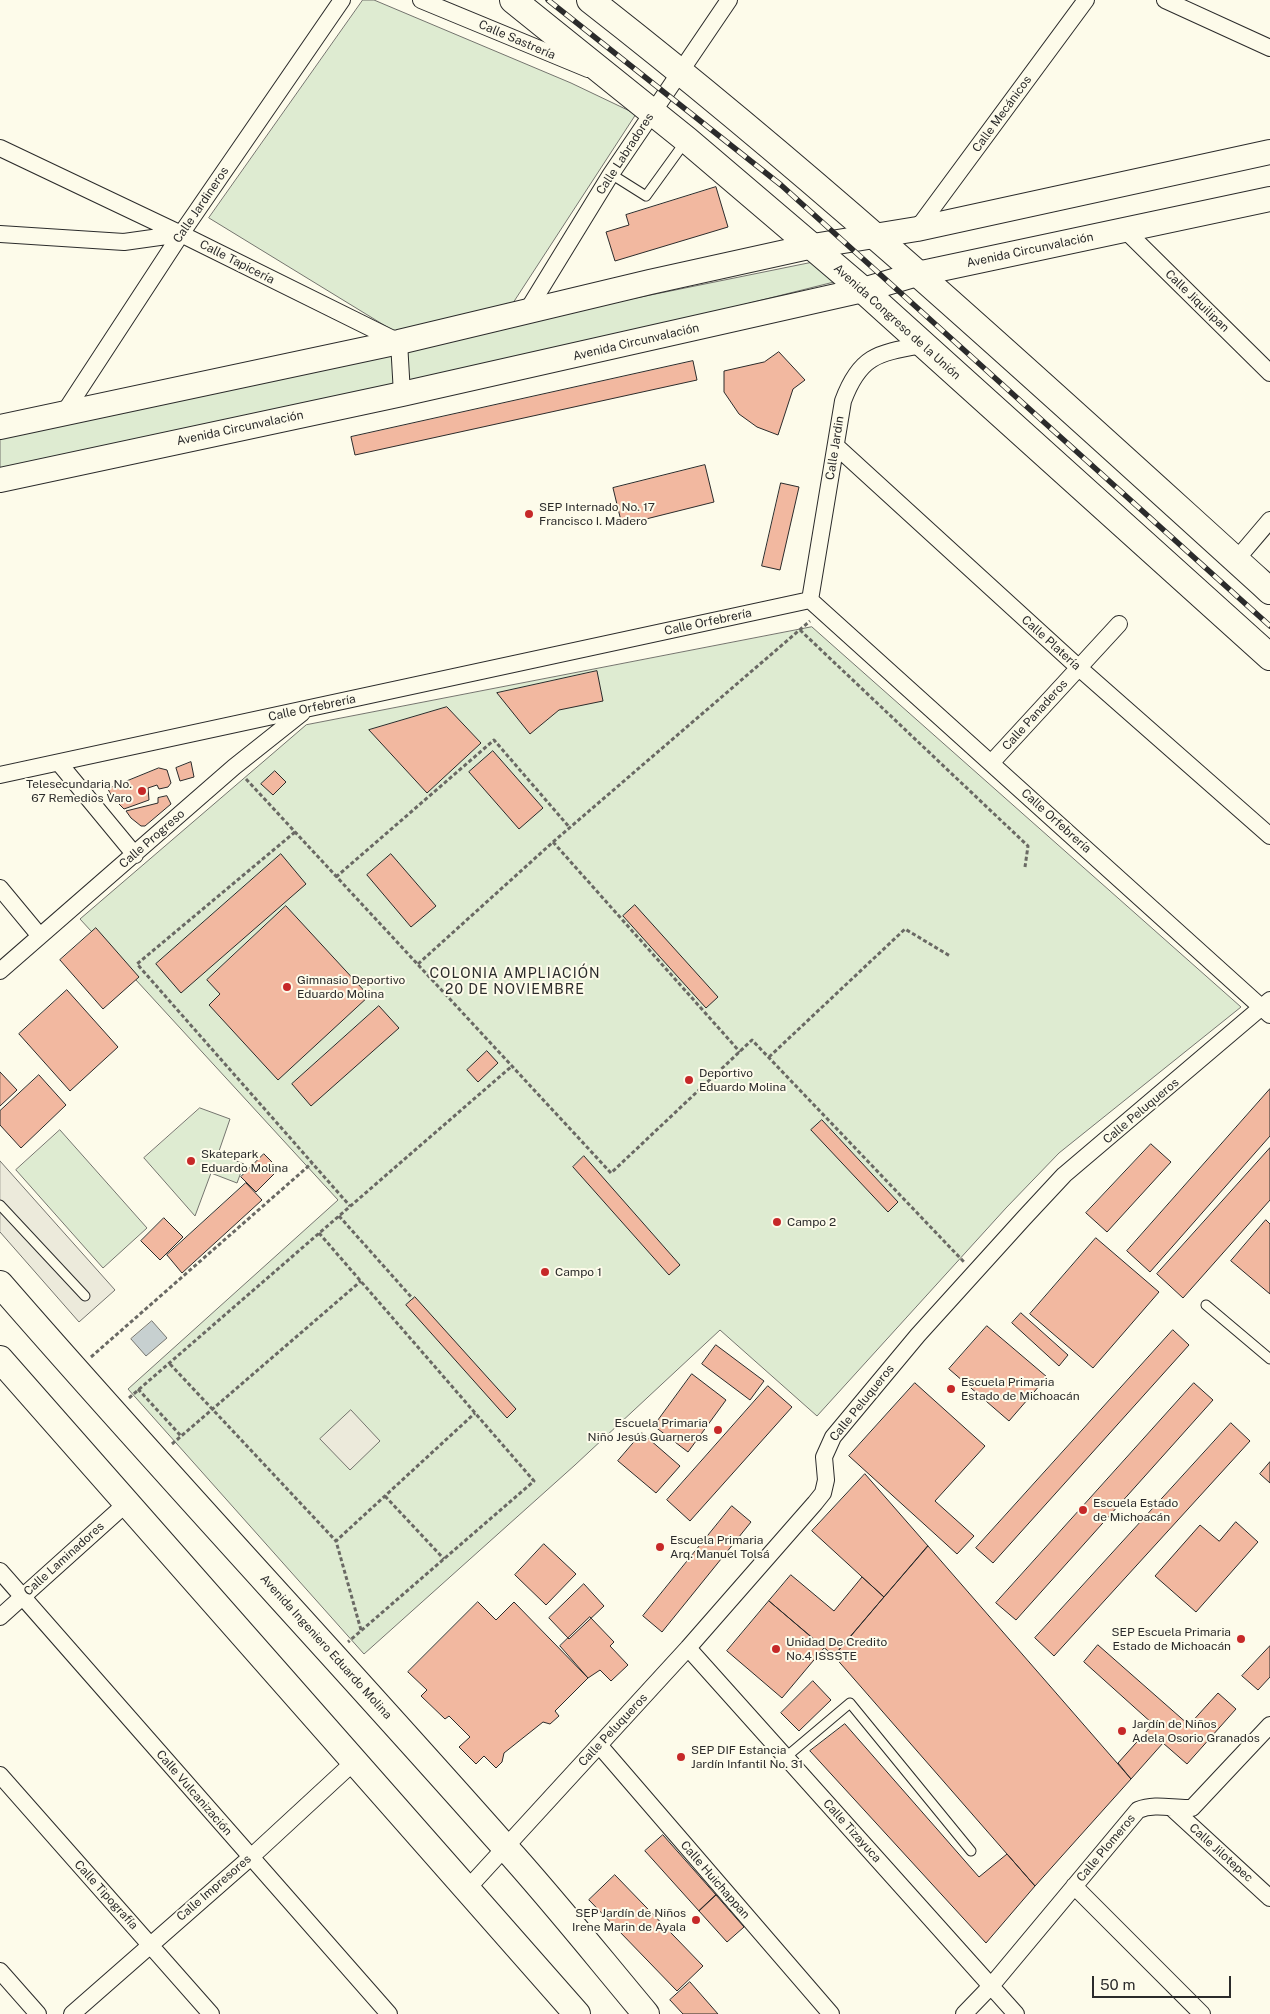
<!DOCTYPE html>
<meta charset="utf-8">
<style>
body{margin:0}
#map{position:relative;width:1270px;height:2014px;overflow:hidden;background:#fdfbea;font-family:"Public Sans",sans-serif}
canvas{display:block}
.scale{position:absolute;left:1092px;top:1976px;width:139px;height:22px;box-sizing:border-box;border:2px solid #2b2b2b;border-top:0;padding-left:6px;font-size:15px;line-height:18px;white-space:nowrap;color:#2b2b2b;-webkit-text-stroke:4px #fdfbea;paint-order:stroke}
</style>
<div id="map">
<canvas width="1270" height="2014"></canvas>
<div class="scale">50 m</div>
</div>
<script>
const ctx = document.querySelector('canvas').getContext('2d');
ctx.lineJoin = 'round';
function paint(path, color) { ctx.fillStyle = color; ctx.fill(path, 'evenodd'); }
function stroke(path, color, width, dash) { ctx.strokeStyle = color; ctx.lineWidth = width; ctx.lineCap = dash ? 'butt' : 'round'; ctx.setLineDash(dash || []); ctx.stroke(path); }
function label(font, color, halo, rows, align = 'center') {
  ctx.font = font + ' "Public Sans",sans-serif'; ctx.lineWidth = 4; ctx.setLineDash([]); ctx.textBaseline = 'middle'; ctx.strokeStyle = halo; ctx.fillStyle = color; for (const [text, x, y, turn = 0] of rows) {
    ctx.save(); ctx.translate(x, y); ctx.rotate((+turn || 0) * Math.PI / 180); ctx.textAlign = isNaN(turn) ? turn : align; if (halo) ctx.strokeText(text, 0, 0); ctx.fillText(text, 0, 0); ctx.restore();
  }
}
const green = new Path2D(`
 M 363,0 L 374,0 L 571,83 L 636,114 L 498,326 L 813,262 L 834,282 L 594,342 L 0,472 L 0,436 L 410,341 L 209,218 Z
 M 812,627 L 1241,1007 L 1059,1153 L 1006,1208 L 817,1416 L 720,1330 L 575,1465 L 364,1654 L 128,1389 L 338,1200 L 80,919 L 306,725 Z
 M 200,1108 L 230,1119 L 218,1154 L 244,1164 L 237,1183 L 211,1173 L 195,1216 L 144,1158 Z
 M 60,1130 L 147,1228 L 103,1268 L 16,1170 Z`);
const parking = new Path2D(`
 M 0,1161 L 115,1290 L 79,1322 L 0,1232 Z
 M 351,1410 L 380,1441 L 350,1470 L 320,1439 Z`);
const water = new Path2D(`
 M 152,1321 L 167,1338 L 146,1356 L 131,1339 Z`);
const building = new Path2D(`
 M 716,187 L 728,227 L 615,261 L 606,232 L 629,225 L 626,215 Z
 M 779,352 L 805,380 L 793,389 L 778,435 L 757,427 L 739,414 L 724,392 L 724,371 L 764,362 Z
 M 693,361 L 697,380 L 355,455 L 351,437 Z
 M 705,465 L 714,502 L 622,525 L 613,488 Z
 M 781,483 L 799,487 L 780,570 L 762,566 Z
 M 597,671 L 603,701 L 559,710 L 530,734 L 497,693 Z
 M 447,707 L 481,743 L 427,793 L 369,730 Z
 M 493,751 L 543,808 L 519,829 L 469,772 Z
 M 191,762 L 194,777 L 180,781 L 176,768 Z
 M 159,768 L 167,770 L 171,783 L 168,787 L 159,789 L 157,785 L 148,788 L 149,800 L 124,809 L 112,797 L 108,789 Z
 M 275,771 L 286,782 L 273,795 L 261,784 Z
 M 167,796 L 171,804 L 145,826 L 141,826 L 131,818 L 126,811 L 158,803 L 158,798 Z
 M 281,854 L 306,884 L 181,993 L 156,964 Z
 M 391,854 L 436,906 L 411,927 L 367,875 Z
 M 635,905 L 718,997 L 706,1008 L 623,916 Z
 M 286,906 L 369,996 L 278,1080 L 209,1005 L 220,994 L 207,980 Z
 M 96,928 L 139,977 L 103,1009 L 60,960 Z
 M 67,990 L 118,1047 L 70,1091 L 19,1034 Z
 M 379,1006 L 399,1028 L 311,1106 L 292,1084 Z
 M 487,1051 L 498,1063 L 478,1082 L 467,1070 Z
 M 0,1072 L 17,1090 L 0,1106 Z
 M 39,1075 L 66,1105 L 21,1148 L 0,1125 L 0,1111 Z
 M 1270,1089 L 1270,1136 L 1150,1272 L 1127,1251 Z
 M 822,1120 L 898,1202 L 888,1212 L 811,1130 Z
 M 1151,1144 L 1171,1162 L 1107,1232 L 1086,1213 Z
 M 1270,1148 L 1270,1200 L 1183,1298 L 1157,1274 Z
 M 264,1154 L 279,1169 L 256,1192 L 241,1177 Z
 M 584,1156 L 680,1265 L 669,1275 L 573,1167 Z
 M 246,1183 L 262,1200 L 182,1273 L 167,1255 Z
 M 164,1218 L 183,1237 L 160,1260 L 141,1241 Z
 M 1266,1220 L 1270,1224 L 1270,1294 L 1231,1261 Z
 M 1096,1238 L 1159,1292 L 1093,1368 L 1030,1314 Z
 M 415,1297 L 516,1409 L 507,1418 L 406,1305 Z
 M 1021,1313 L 1068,1355 L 1059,1366 L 1012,1323 Z
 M 987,1326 L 1047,1377 L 1009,1421 L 949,1369 Z
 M 1173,1330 L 1189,1345 L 993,1563 L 976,1548 Z
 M 716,1345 L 764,1381 L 750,1400 L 702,1364 Z
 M 692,1374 L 726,1400 L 688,1452 L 654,1426 Z
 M 915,1383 L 985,1446 L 935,1501 L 974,1536 L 957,1554 L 849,1456 Z
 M 1194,1383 L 1213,1400 L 1016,1620 L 996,1603 Z
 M 768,1386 L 792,1407 L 690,1521 L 667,1500 Z
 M 1231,1423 L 1250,1441 L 1054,1656 L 1035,1638 Z
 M 642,1433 L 680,1466 L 656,1493 L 618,1461 Z
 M 1270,1462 L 1270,1483 L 1260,1474 Z
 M 865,1474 L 928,1546 L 884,1597 L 812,1531 Z
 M 732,1506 L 751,1522 L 662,1632 L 643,1616 Z
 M 1236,1522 L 1258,1542 L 1196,1612 L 1155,1576 L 1200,1525 L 1219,1541 Z
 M 544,1544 L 576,1574 L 546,1605 L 515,1575 Z
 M 928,1546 L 1131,1779 L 1035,1886 L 834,1656 Z
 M 791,1575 L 834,1611 L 862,1577 L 884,1597 L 834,1656 L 769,1601 Z
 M 584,1584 L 604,1606 L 569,1639 L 549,1618 Z
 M 769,1601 L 824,1648 L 782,1698 L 727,1651 Z
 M 478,1602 L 496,1620 L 514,1602 L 588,1678 L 555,1711 L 559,1716 L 550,1724 L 543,1722 L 504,1753 L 502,1762 L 496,1768 L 484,1756 L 476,1764 L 459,1747 L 470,1737 L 449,1716 L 445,1719 L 421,1696 L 427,1690 L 408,1672 Z
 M 590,1617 L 614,1642 L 610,1646 L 628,1665 L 611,1681 L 600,1670 L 588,1678 L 560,1646 Z
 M 1098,1645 L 1189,1725 L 1218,1693 L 1236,1709 L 1187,1764 L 1163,1743 L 1131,1779 L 1118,1763 L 1153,1724 L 1084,1662 Z
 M 1270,1646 L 1270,1677 L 1258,1690 L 1242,1676 Z
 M 813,1681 L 831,1700 L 799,1731 L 781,1713 Z
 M 845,1724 L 979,1877 L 1007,1854 L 1035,1886 L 986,1943 L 810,1751 Z
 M 663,1835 L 716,1895 L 699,1911 L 645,1851 Z
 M 615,1875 L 703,1966 L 677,1991 L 589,1900 Z
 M 716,1895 L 744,1927 L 727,1942 L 699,1911 Z
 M 690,1982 L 718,2014 L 683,2014 L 670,2000 Z`);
const path = new Path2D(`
 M 800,630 L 1028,846 L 1025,867
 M 246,779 L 611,1173 L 752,1040 L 964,1262
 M 295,832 L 137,964 L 350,1206
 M 553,842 L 810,621
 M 336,877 L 494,740 L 570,828
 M 418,964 L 553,842 L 740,1052
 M 769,1057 L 905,929 L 950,956
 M 339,1216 L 413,1299
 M 319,1233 L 534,1481 L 348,1642
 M 91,1357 L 312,1163
 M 170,1364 L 336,1541
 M 138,1389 L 181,1436
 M 129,1398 L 512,1066
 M 172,1444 L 361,1281
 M 385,1496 L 444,1559
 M 361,1630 L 336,1541 L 475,1413`);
const service = new Path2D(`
 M 611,174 L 646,196 L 685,142
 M 0,1205 L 85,1296
 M 1206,1305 L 1270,1359
 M 786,1757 L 850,1703 L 971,1851`);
const minor = new Path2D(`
 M 421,0 L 588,69
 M 1165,0 L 1270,48
 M 0,148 L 181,234 L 399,342 L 402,394
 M 917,229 L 1086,0
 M 1124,229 L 1270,373
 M 0,234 L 124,242 L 181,234
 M 527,311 L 611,174 L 729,0
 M 64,413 L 181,234 L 342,0
 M 836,446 L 1078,667 L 1270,836
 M 1236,560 L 1270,520
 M 810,600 L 1270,1015
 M 810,600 L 843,401 C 860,355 878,353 923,345
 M 992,762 L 1119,624
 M 59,763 L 135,855
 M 0,775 L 810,600
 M 0,888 L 39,935
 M 0,971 L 234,767 L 302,713
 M 0,1571 L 389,2014
 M 0,1617 L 128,1502
 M 688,1648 L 1016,2014
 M 599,1745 L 831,2014
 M 0,1775 L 211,2014
 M 1173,1809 L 1270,1898
 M 1074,1886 L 1202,2014
 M 468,1888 L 688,1648 L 815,1503 L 823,1493 L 826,1480 L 824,1457 L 833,1437 L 918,1335 L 1024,1218 L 1064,1175 L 1270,1000
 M 0,1971 L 38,2014
 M 72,2014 L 251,1857 L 355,1761
 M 964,2014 L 991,1986 L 1138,1810 C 1156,1803 1173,1809 1192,1808 L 1270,1725`);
const secondary = new Path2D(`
 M 0,427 L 399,342 L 650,282 L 813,246 L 917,229 L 1270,152
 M 0,480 L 402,394 L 863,290 L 917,274 L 1270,199`);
const primary = new Path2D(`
 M 513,0 L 687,140 L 863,290 L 1270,657
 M 590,0 C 825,183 1048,390 1270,591
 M 0,1284 C 165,1474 337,1657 504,1846 C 553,1900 599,1958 646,2014
 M 0,1359 L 577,2014`);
const rail = new Path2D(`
 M 548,0 L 781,185 L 1270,626`);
const markers = [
 [529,514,5,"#c62828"],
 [142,791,5,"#c62828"],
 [287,987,5,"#c62828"],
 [689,1080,5,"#c62828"],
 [191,1161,5,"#c62828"],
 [777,1222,5,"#c62828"],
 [545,1272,5,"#c62828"],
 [951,1389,5,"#c62828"],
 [718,1430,5,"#c62828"],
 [1083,1510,5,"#c62828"],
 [660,1547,5,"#c62828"],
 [1241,1639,5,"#c62828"],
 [776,1649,5,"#c62828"],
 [1122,1731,5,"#c62828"],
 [681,1757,5,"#c62828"],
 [696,1920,5,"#c62828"]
];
const streetNames = [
 ["Calle Sastrería",517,40,23],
 ["Calle Mecánicos",1002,114,-54],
 ["Calle Labradores",625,154,-57],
 ["Calle Jardineros",201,205,-56],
 ["Avenida Circunvalación",1030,250,-12],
 ["Calle Tapicería",237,262,27],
 ["Calle Jiquilipan",1197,301,44],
 ["Avenida Congreso de la Unión",897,322,42],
 ["Avenida Circunvalación",636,342,-13],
 ["Avenida Circunvalación",240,428,-12],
 ["Calle Jardin",835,448,-81],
 ["Calle Orfebrería",708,622,-12],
 ["Calle Platería",1051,643,42],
 ["Calle Orfebrería",312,708,-12],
 ["Calle Panaderos",1035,715,-48],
 ["Calle Orfebrería",1056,821,42],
 ["Calle Progreso",152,839,-41],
 ["Calle Peluqueros",1141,1111,-40],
 ["Calle Peluqueros",862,1403,-51],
 ["Calle Laminadores",64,1559,-42],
 ["Avenida Ingeniero Eduardo Molina",326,1647,48],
 ["Calle Peluqueros",613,1730,-47],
 ["Calle Vulcanización",194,1793,49],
 ["Calle Tizayuca",852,1831,48],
 ["Calle Plomeros",1106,1848,-50],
 ["Calle Jilotepec",1221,1853,42],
 ["Calle Huichappan",715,1880,49],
 ["Calle Impresores",214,1888,-41],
 ["Calle Tipografía",106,1895,48]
];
const poiNames = [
 ["SEP Internado No. 17",539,507],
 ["Francisco I. Madero",539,521],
 ["Telesecundaria No.",132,784,"right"],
 ["67 Remedios Varo",132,798,"right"],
 ["Gimnasio Deportivo",297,980],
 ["Eduardo Molina",297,994],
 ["Deportivo",699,1073],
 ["Eduardo Molina",699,1087],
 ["Skatepark",201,1154],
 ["Eduardo Molina",201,1168],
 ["Campo 2",787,1222],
 ["Campo 1",555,1272],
 ["Escuela Primaria",961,1382],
 ["Estado de Michoacán",961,1396],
 ["Escuela Primaria",708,1423,"right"],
 ["Niño Jesús Guarneros",708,1437,"right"],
 ["Escuela Estado",1093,1503],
 ["de Michoacán",1093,1517],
 ["Escuela Primaria",670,1540],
 ["Arq. Manuel Tolsá",670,1554],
 ["SEP Escuela Primaria",1231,1632,"right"],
 ["Estado de Michoacán",1231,1646,"right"],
 ["Unidad De Credito",786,1642],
 ["No.4 ISSSTE",786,1656],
 ["Jardín de Niños",1132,1724],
 ["Adela Osorio Granados",1132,1738],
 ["SEP DIF Estancia",691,1750],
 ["Jardín Infantil No. 31",691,1764],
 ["SEP Jardín de Niños",686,1913,"right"],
 ["Irene Marin de Ayala",686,1927,"right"]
];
const neighbourhoodNames = [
 ["COLONIA AMPLIACIÓN",515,974],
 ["20 DE NOVIEMBRE",515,990]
];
paint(green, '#deebd1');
stroke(green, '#74746e', 1);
paint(parking, '#eceadb');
stroke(parking, '#74746e', 1);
paint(water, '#c7d0d0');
stroke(water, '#74746e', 1);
paint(building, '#f2b8a0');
stroke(building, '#2b2b2b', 1);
stroke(service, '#2b2b2b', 11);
stroke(minor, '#2b2b2b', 18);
stroke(secondary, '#2b2b2b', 26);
stroke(primary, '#2b2b2b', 28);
stroke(path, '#6a6964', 3, [4, 2.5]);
stroke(service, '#fdfbea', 9);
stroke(minor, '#fdfbea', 16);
stroke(secondary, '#fdfbea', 24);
stroke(primary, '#fdfbea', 26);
stroke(rail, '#2b2b2b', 5.5);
stroke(rail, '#fdfbea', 4, [11]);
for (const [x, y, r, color] of markers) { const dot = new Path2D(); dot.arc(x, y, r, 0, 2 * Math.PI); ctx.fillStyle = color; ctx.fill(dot); stroke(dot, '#fdfbea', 2); }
label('12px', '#2b2b2b', '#fdfbea', streetNames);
label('12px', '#2b2b2b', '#fdfbea', poiNames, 'left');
ctx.letterSpacing = '1px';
label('14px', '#2b2b2b', '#fdfbea', neighbourhoodNames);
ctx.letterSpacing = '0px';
</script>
